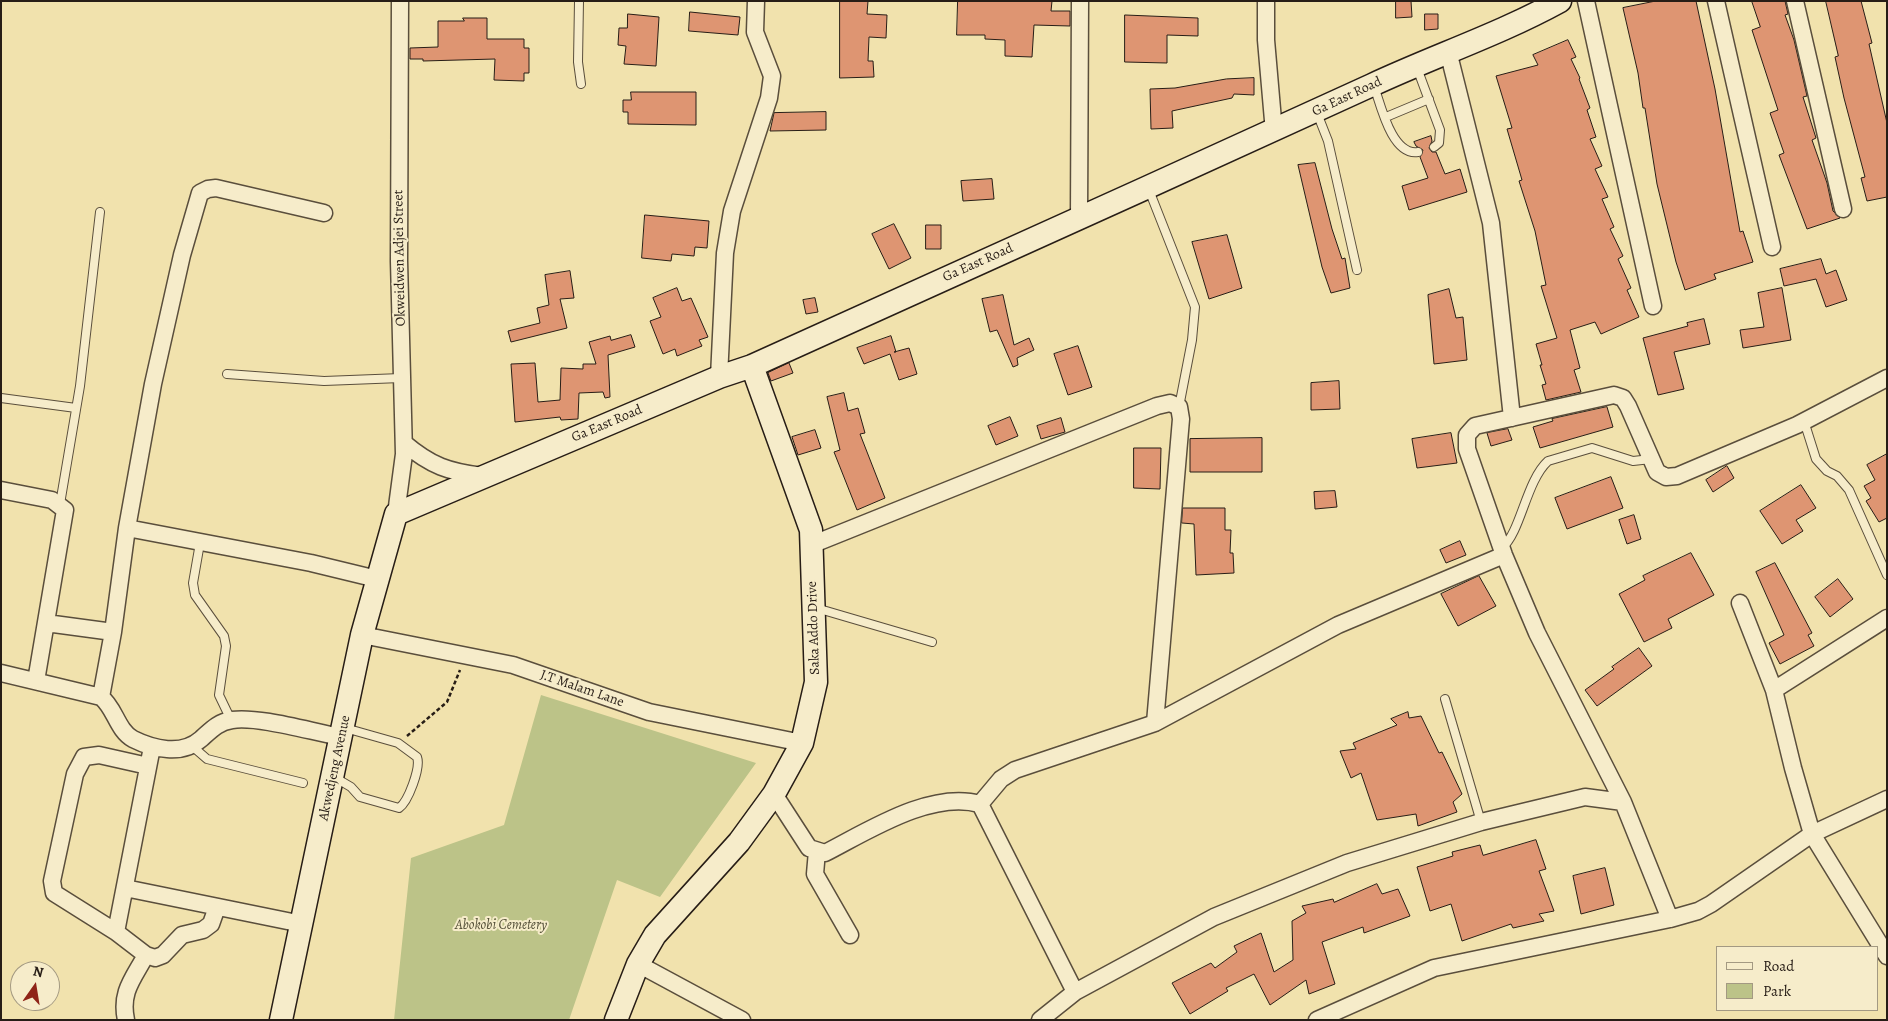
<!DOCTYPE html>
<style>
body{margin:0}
#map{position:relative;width:1888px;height:1021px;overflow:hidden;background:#f1e2ad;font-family:Alegreya,serif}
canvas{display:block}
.frame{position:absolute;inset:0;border:2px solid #271d16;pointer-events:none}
.legend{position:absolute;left:1716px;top:946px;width:162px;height:65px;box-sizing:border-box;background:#f6ecca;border:1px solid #a39982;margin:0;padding:6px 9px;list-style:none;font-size:15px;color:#271d16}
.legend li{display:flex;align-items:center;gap:10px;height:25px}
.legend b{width:25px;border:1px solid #a39982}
.north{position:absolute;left:10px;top:961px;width:50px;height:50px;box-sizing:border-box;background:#f6ecca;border:1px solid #a39982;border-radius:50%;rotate:13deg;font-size:14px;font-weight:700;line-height:20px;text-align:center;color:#271d16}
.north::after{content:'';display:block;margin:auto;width:18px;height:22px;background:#8f2418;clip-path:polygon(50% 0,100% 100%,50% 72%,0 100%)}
</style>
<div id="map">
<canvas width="1888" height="1021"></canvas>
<div class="frame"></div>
<ul class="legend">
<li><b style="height:6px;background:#f6ecca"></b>Road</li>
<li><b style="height:14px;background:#bcc388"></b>Park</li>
</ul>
<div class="north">N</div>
</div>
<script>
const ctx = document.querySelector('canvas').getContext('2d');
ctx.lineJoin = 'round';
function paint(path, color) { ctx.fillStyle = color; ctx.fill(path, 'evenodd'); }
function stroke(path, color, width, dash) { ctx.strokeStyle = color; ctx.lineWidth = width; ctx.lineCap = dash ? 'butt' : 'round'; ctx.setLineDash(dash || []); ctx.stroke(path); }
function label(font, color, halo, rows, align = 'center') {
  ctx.font = font + ' Alegreya,serif'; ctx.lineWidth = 4; ctx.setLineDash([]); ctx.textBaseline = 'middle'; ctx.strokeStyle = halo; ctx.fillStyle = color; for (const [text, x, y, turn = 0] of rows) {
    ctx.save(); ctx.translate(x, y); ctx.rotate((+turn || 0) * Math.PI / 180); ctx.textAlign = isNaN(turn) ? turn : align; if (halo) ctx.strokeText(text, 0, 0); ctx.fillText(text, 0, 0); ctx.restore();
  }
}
const green = new Path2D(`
 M 541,695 L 756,763 L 660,897 L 617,880 L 569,1020 L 394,1020 L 411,858 L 504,825 Z`);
const building = new Path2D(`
 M 840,1 L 868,1 L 867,14 L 887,15 L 886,38 L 869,37 L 868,61 L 873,61 L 874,77 L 840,78 Z
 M 958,1 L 1052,1 L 1051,11 L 1070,11 L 1070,26 L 1034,25 L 1032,57 L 1005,56 L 1005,40 L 985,39 L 985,35 L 957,35 Z
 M 1396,1 L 1411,1 L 1412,17 L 1396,18 Z
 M 1656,1 L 1696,1 L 1715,89 L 1740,232 L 1743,231 L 1753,262 L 1714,274 L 1716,279 L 1685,290 L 1676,262 L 1657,184 L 1645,108 L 1643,108 L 1638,73 L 1623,8 Z
 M 1752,1 L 1785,1 L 1788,14 L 1785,15 L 1794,40 L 1807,96 L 1803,97 L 1816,138 L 1812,140 L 1827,183 L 1833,211 L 1840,218 L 1807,229 L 1779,155 L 1784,153 L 1770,113 L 1778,110 L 1752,30 L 1760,27 Z
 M 1826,1 L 1861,1 L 1872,43 L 1869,44 L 1887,123 L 1887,197 L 1867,201 L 1861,178 L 1865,177 L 1844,98 L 1835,57 L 1838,56 Z
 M 690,12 L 740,17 L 738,35 L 689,31 Z
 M 628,14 L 659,17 L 656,66 L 624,64 L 626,46 L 618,45 L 619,28 L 627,28 Z
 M 1425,14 L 1438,14 L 1438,29 L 1425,30 Z
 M 1125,15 L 1198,18 L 1198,36 L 1167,35 L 1167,63 L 1125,62 Z
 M 463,18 L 487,18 L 487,39 L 524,39 L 524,48 L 529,48 L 529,73 L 524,73 L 524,81 L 494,80 L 495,59 L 423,61 L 423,59 L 410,59 L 410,48 L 438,47 L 438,21 L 464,21 Z
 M 1568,40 L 1576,57 L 1571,59 L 1580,78 L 1579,79 L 1590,108 L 1587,110 L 1596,137 L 1590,139 L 1602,166 L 1595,169 L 1608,197 L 1602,199 L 1614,227 L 1610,229 L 1623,256 L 1618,259 L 1631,288 L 1627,290 L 1639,317 L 1601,334 L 1595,322 L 1570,330 L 1580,368 L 1574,370 L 1581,392 L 1546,400 L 1542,385 L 1546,384 L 1540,365 L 1542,365 L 1536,344 L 1557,338 L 1541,286 L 1546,285 L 1535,231 L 1519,181 L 1522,180 L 1507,129 L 1512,128 L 1496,76 L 1538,65 L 1533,55 Z
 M 1254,78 L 1254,95 L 1234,94 L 1232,98 L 1172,111 L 1173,128 L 1151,129 L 1150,89 L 1175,88 L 1226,79 Z
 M 631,92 L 696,92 L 696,125 L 628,124 L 628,112 L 623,112 L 623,100 L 631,100 Z
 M 826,112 L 826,130 L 770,131 L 774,113 Z
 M 1431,136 L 1432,141 L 1429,148 L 1432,152 L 1436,152 L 1445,174 L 1460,169 L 1467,192 L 1409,210 L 1402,186 L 1428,178 L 1420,157 L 1423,150 L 1416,146 L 1414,142 Z
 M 1315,163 L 1332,229 L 1342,259 L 1345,258 L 1350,288 L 1331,293 L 1322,267 L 1298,165 Z
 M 992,179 L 994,199 L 963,201 L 961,181 Z
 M 645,215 L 709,221 L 707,248 L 695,247 L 694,256 L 672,254 L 671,261 L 642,258 Z
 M 894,224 L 911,258 L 889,269 L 872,234 Z
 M 926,225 L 941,225 L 941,249 L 926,249 Z
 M 1227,235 L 1242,288 L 1209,299 L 1192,242 Z
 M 1821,259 L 1826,274 L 1836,270 L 1847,300 L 1826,307 L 1816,279 L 1784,286 L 1780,269 Z
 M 570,271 L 574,298 L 560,299 L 567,328 L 511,342 L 508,331 L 540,323 L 537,308 L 549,305 L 545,275 Z
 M 677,288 L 682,301 L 691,298 L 708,337 L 699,340 L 702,346 L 677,356 L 675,349 L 663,354 L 650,321 L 661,317 L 653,298 Z
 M 1782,288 L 1791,340 L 1743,348 L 1740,330 L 1764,327 L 1758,293 Z
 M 1449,289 L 1456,318 L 1463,317 L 1467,360 L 1434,364 L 1428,295 Z
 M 1003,295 L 1014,345 L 1029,338 L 1034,350 L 1017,358 L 1018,365 L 1013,367 L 997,330 L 990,332 L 982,299 Z
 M 815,298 L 818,312 L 806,314 L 803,300 Z
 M 1704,319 L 1710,344 L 1674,352 L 1684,389 L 1658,395 L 1643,338 L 1688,326 L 1687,323 Z
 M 631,335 L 635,347 L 608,355 L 610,397 L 605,398 L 603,392 L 579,393 L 578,419 L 561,420 L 560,417 L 515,422 L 511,364 L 535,363 L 538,402 L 560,400 L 561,368 L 583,369 L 583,364 L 596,364 L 589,342 L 610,336 L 611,340 Z
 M 891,336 L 896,352 L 894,352 L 909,348 L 917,374 L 899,380 L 890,354 L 864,364 L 857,348 Z
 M 1078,346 L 1092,387 L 1068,395 L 1054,354 Z
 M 789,363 L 793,373 L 771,381 L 768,373 Z
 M 1339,381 L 1340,409 L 1311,410 L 1311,383 Z
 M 844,393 L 848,411 L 858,408 L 865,433 L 860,434 L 885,498 L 857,510 L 834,452 L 840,450 L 827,397 Z
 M 1607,407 L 1613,427 L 1540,448 L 1533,427 L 1553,421 L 1552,419 Z
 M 1010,417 L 1018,436 L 996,445 L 988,426 Z
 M 1061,418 L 1065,432 L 1041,439 L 1037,426 Z
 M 1508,429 L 1512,440 L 1491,446 L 1487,433 Z
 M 815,430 L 821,448 L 798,455 L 792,437 Z
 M 1451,433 L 1457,463 L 1417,468 L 1412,439 Z
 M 1262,438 L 1262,472 L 1190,472 L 1190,439 Z
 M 1134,448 L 1161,448 L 1160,489 L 1134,488 Z
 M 1887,454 L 1887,518 L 1879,522 L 1866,501 L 1871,498 L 1864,486 L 1875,480 L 1867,465 Z
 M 1727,466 L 1734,478 L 1713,492 L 1706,480 Z
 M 1611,477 L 1623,508 L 1567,529 L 1555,498 Z
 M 1801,485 L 1816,508 L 1796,520 L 1803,531 L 1782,544 L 1760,511 Z
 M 1335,491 L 1337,507 L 1315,509 L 1314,492 Z
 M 1183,508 L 1225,508 L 1225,530 L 1231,530 L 1230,553 L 1233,553 L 1234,573 L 1196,575 L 1194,524 L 1182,523 Z
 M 1634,515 L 1641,539 L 1627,544 L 1619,520 Z
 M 1460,541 L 1466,555 L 1446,563 L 1440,550 Z
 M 1691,553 L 1714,595 L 1668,619 L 1672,628 L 1644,642 L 1619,594 L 1645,580 L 1643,576 Z
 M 1775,563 L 1812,633 L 1808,635 L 1814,646 L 1780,664 L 1769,643 L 1784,635 L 1756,572 Z
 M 1479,576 L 1496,606 L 1458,626 L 1441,594 Z
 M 1838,579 L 1853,599 L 1830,617 L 1815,597 Z
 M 1639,648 L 1652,666 L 1597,706 L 1585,690 L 1614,669 L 1612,667 Z
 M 1408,712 L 1409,718 L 1421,716 L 1439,753 L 1442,752 L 1462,794 L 1453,802 L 1457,812 L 1418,826 L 1416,814 L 1377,820 L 1361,773 L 1351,778 L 1340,751 L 1356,749 L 1353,743 L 1397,725 L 1391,719 Z
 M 1536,840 L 1546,869 L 1539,871 L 1554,911 L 1539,914 L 1544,921 L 1513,928 L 1511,924 L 1462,941 L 1451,904 L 1430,911 L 1417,867 L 1453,856 L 1452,852 L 1480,845 L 1483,855 Z
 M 1605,868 L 1614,905 L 1581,914 L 1573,876 Z
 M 1377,884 L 1382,894 L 1398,889 L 1410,916 L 1364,933 L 1363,927 L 1322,942 L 1335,984 L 1309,994 L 1306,980 L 1270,1005 L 1254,974 L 1226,988 L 1228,991 L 1190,1014 L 1172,983 L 1211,963 L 1215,968 L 1237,952 L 1234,946 L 1261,933 L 1274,972 L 1293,960 L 1292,921 L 1306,913 L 1302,906 L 1333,899 L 1334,902 Z`);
const path = new Path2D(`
 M 407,736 L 447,702 L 460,670`);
const lane = new Path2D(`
 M 579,1 L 578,62 L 581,84
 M 1417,68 L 1440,130 L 1439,143 L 1434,147
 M 1374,86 C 1381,106 1392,156 1418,152
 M 1317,113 L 1328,141 L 1357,270
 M 1386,117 L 1429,99
 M 1149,190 L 1195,307 L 1192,340 L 1179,407
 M 227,374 L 324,381 L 401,378
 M 1,398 L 76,408
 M 1804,421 L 1816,459 L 1827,471 L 1837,476 L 1849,490 L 1887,575
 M 60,504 L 80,386 L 100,212
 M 200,543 L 193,583 L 195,595 L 224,636 L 226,646 L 219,695 L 231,720
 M 1502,548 C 1521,532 1526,481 1548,461 L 1592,448 L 1633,461 L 1651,459
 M 816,608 L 932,642
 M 1445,699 L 1481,822
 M 192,746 L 207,759 L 303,783
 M 334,777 L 351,787 L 360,797 L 399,808 C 408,802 421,768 417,757 L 398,743 L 345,728`);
const street = new Path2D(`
 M 1266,1 L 1266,40 L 1274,132
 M 1586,1 L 1653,306
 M 1716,1 L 1772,247
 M 1795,1 L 1843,209
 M 1448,51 L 1491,223 L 1512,418
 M 1079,217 L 1080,1
 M 719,377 L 725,253 L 732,211 L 769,98 L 772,76 L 755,32 L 756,1
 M 404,443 C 431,466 449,472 483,476
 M 1,490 L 52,500 L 65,510 L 36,681
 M 396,514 L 404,454 L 399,261 L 400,1
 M 127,528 L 153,384 L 182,255 L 200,193 L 208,189 L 216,188 L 324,213
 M 811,545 L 1157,406 L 1170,403 L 1179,407 L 1181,419 L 1155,723
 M 1740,603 L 1774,690 L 1793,768 L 1812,834 L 1887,956
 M 46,623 L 113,632
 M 362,635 L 513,665 L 649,712 L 802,743
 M 1,673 L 101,697 C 115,708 117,730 133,739 C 153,749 182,756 201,739 C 211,730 218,722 232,720 C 259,716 312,732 341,737
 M 1774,690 L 1887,618
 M 101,697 L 113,632 L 127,528 L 311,563 L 377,579
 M 152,747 L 116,932 L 146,955 L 155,958 L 163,955 L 182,935 L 203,930 L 211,924 L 217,907
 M 774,794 L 809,848 L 825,853 C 868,831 931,790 980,804 L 1001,779 L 1015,770 L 1155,723 L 1338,625 L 1504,555
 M 980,804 L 1075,992
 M 817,851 L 815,874 L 850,935
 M 125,888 L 302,924
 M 1670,919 L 1623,802 L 1537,633 L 1504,555 L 1467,449 L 1467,435 L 1475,426 L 1614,395 L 1623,398 L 1628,406 L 1657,472 L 1666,477 L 1677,476 L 1797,425 L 1887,378
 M 116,932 L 54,893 L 52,881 L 75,774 L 84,757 L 99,755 L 148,766
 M 638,964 L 742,1020
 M 126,1020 C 120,992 133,979 146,955
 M 1040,1020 L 1075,992 L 1214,917 L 1347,863 L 1481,822 L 1585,797 L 1623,802
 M 1317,1020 L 1434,968 L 1670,919 L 1698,911 L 1711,904 L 1812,834 L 1887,799`);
const secondary = new Path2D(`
 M 281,1020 L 362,635 L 396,514 L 719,377 L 752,366 C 958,272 1166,180 1372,85 C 1434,56 1500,34 1560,1
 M 616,1020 L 638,964 L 655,935 L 739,842 L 774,794 L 802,743 L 816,682 L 811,530 L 752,366`);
const streetNames = [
 ["Ga East Road",1347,97,-25],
 ["Okweidwen Adjei Street",400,258,-91],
 ["Ga East Road",978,263,-24],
 ["Ga East Road",607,424,-23],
 ["Saka Addo Drive",814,628,-92],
 ["J.T Malam Lane",582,689,19],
 ["Akwedjeng Avenue",335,768,-78]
];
const parkNames = [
 ["Abokobi Cemetery",501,926]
];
paint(green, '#bcc388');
paint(building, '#de9572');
stroke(building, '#271d16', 1);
stroke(lane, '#5a4e3c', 10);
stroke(street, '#5a4e3c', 19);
stroke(secondary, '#271d16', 25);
stroke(path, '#271d16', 2.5, [4, 2.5]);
stroke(lane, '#f6ecca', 8);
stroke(street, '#f6ecca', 16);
stroke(secondary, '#f6ecca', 22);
label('14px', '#271d16', '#f6ecca', streetNames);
label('italic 14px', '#544f38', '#f6ecca', parkNames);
</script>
